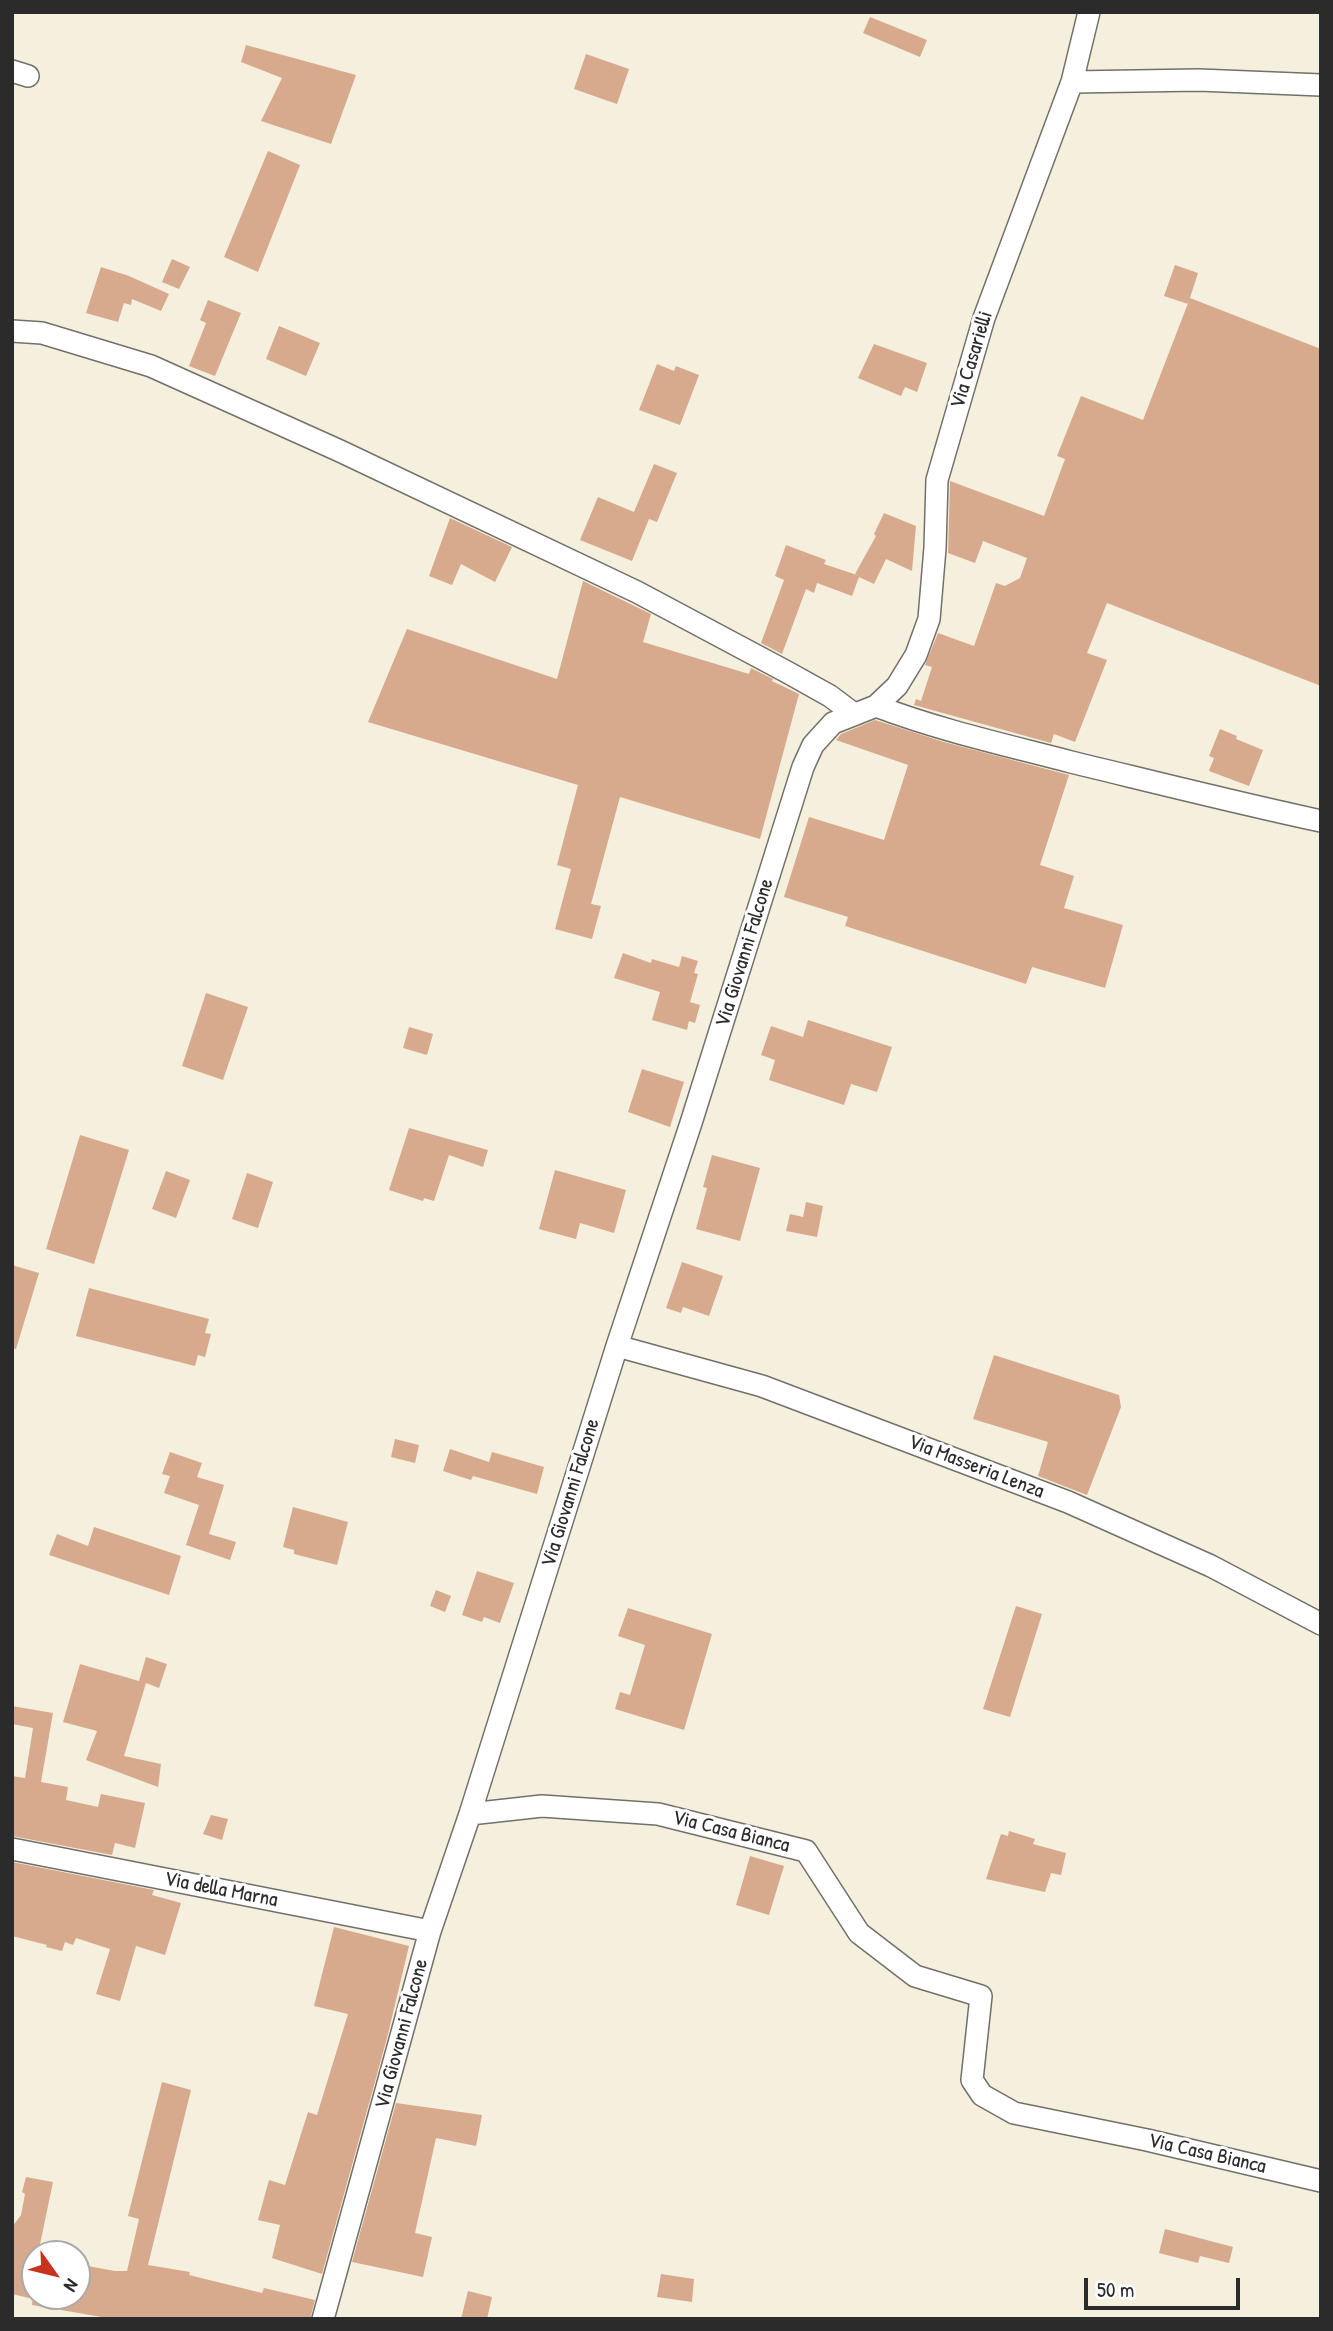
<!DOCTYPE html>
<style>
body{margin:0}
#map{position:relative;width:1333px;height:2331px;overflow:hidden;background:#f5efdd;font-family:"Patrick Hand",sans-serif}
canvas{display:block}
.frame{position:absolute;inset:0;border:14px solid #2b2b2b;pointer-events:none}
.north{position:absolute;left:21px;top:2240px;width:70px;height:70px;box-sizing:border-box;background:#fff;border:2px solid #aaa;border-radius:50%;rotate:124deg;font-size:19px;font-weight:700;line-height:28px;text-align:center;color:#2b2b2b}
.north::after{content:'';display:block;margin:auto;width:24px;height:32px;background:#c8321e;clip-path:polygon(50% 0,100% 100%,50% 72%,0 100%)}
.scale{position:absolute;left:1084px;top:2278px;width:156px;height:32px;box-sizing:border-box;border:4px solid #2b2b2b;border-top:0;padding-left:9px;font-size:21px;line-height:24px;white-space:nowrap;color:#2b2b2b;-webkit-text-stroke:5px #fff;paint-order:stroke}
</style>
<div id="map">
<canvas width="1333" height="2331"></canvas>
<div class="frame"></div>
<div class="north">N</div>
<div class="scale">50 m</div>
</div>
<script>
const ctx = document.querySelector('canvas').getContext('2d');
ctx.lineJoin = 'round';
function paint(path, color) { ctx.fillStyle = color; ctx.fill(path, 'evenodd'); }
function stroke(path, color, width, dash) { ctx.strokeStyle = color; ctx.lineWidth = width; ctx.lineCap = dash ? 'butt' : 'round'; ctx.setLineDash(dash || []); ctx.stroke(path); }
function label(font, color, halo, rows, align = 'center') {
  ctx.font = font + ' "Patrick Hand",sans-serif'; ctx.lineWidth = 6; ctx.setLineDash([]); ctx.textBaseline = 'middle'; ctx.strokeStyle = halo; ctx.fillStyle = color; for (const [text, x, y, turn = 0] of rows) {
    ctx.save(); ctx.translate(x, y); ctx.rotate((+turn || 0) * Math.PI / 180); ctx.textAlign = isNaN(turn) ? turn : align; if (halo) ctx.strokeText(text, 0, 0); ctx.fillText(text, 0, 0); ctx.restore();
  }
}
const building = new Path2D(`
 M 870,17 L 927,40 L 920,57 L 863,33 Z
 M 246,45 L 356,75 L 331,144 L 261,121 L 282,78 L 241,62 Z
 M 586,54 L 629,69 L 617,104 L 574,89 Z
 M 268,151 L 300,165 L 258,272 L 224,257 Z
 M 172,259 L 190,267 L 179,289 L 162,282 Z
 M 1175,265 L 1198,273 L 1188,304 L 1164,296 Z
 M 101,267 L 129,276 L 169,294 L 161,311 L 132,299 L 131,305 L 124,303 L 118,322 L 86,313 Z
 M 1190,298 L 1321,349 L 1321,686 L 1107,603 L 1087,653 L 1107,660 L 1075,742 L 1054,734 L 1051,743 L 914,705 L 916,699 L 921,701 L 932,667 L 925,665 L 938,633 L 974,646 L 996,583 L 1005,586 L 1020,578 L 1027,558 L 983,541 L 975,563 L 948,553 L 950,481 L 1044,516 L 1065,459 L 1057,456 L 1081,396 L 1143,420 Z
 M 208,300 L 241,313 L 215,376 L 189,366 L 206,323 L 200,320 Z
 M 279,326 L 320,343 L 306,376 L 266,359 Z
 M 874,344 L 927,363 L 917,392 L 905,387 L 901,396 L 858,378 Z
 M 657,364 L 674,371 L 676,366 L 699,375 L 680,425 L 639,410 Z
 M 654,464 L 677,473 L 657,522 L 649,519 L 632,561 L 580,540 L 598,497 L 634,512 Z
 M 884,513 L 916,526 L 912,571 L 886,559 L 874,584 L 859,577 L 852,596 L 817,583 L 814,593 L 806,589 L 782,654 L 761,643 L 784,580 L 775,576 L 786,545 L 826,560 L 824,564 L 857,575 L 855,574 L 876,536 L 874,534 Z
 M 450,518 L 512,547 L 495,582 L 461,564 L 452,585 L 429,576 Z
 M 583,581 L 651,614 L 643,642 L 749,674 L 751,668 L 773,679 L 772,681 L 799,694 L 760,839 L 620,797 L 591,904 L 601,906 L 592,939 L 555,929 L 571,869 L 557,865 L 578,785 L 368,722 L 407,629 L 557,679 Z
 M 875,720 L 944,742 L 1069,775 L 1040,865 L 1074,876 L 1064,908 L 1123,925 L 1105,988 L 1032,967 L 1026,984 L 845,926 L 848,917 L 784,897 L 809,817 L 884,840 L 908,765 L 836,740 L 841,734 Z
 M 1220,729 L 1237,736 L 1236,739 L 1263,750 L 1249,786 L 1209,771 L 1214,758 L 1209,756 Z
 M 623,953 L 651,963 L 652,959 L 679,967 L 682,956 L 698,961 L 694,973 L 698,974 L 690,1002 L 700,1005 L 695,1023 L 689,1021 L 687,1030 L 652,1020 L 660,992 L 614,978 Z
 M 206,993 L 248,1007 L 223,1080 L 182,1066 Z
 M 808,1020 L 892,1047 L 877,1092 L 851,1084 L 844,1105 L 769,1080 L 775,1060 L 761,1055 L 771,1026 L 803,1037 Z
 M 409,1027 L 433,1034 L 427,1055 L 403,1048 Z
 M 642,1069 L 684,1082 L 670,1127 L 628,1112 Z
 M 409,1128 L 488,1150 L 483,1167 L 449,1155 L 434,1201 L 424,1198 L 423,1201 L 389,1190 Z
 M 80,1135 L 129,1150 L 94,1264 L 46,1249 Z
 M 712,1155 L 760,1168 L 740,1241 L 696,1229 L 707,1188 L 703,1187 Z
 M 555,1170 L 626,1190 L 614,1233 L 580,1223 L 576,1239 L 539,1229 Z
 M 166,1171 L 190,1180 L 176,1218 L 152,1209 Z
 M 247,1173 L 273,1182 L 258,1228 L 232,1219 Z
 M 806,1202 L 823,1206 L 817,1237 L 786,1231 L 790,1214 L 803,1217 Z
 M 682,1262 L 723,1276 L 709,1316 L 683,1307 L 681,1313 L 666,1308 Z
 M 12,1265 L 39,1273 L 16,1349 L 12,1348 Z
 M 89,1288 L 209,1319 L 205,1333 L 211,1334 L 205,1357 L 198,1355 L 195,1366 L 76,1336 Z
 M 994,1355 L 1119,1395 L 1121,1407 L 1087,1495 L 1038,1476 L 1048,1442 L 973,1419 Z
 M 395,1439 L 419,1445 L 415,1463 L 391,1457 Z
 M 450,1449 L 489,1462 L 492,1452 L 544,1467 L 537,1494 L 473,1476 L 471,1480 L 443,1471 Z
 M 170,1452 L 202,1463 L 197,1477 L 224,1485 L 209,1534 L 236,1542 L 230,1560 L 186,1545 L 199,1505 L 164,1493 L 170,1476 L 162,1474 Z
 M 293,1507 L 348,1522 L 337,1565 L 294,1554 L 294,1550 L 283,1547 Z
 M 94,1527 L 181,1556 L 169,1595 L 49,1555 L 57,1534 L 88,1546 Z
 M 477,1571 L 514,1583 L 500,1623 L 484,1617 L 482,1622 L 462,1615 Z
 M 436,1590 L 451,1596 L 445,1612 L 430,1606 Z
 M 1016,1606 L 1042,1614 L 1010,1717 L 983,1709 Z
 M 628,1608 L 712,1634 L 684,1730 L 615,1709 L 620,1692 L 630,1695 L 645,1645 L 618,1636 Z
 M 146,1657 L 167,1664 L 159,1688 L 146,1683 L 124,1756 L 161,1764 L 158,1787 L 86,1760 L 97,1731 L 63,1722 L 80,1664 L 139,1681 Z
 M 12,1706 L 53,1713 L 41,1782 L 68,1787 L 66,1800 L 98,1807 L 101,1794 L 145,1803 L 135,1848 L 115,1843 L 112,1855 L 12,1836 L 12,1776 L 25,1778 L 33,1728 L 12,1724 Z
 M 211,1815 L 228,1819 L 222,1840 L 203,1834 Z
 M 1009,1831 L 1035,1839 L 1033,1844 L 1066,1853 L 1061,1875 L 1051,1873 L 1045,1892 L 986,1879 L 1001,1834 L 1008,1836 Z
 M 750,1856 L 784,1866 L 769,1915 L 736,1905 Z
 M 12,1862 L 154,1890 L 152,1895 L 181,1903 L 165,1955 L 136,1946 L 120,2001 L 96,1994 L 110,1949 L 76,1938 L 73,1945 L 65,1942 L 62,1951 L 46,1947 L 47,1945 L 12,1936 Z
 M 334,1927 L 409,1946 L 387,2038 L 322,2274 L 272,2258 L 280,2225 L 258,2220 L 269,2180 L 285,2185 L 308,2112 L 317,2115 L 348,2014 L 314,2006 Z
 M 162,2082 L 191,2090 L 148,2265 L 190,2272 L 189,2275 L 262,2293 L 264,2288 L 315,2300 L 310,2319 L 113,2319 L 32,2305 L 33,2296 L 77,2296 L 77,2264 L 115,2271 L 127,2271 L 139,2219 L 128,2216 Z
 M 396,2103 L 482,2115 L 476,2146 L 436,2138 L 415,2233 L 432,2237 L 423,2277 L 352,2262 Z
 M 26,2177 L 53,2182 L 38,2254 L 35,2254 L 35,2268 L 29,2298 L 12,2294 L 12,2227 L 21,2215 L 25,2194 L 22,2192 Z
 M 1165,2229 L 1233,2247 L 1229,2263 L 1200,2256 L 1198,2263 L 1159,2253 Z
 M 661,2274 L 694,2279 L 692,2302 L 657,2297 Z
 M 468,2291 L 492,2297 L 487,2319 L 461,2319 Z`);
const minor = new Path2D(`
 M 12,71 L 28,76
 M 1072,82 L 1199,80 L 1321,85
 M 12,331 L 42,333 L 151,366 L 340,451 L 637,592 L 787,672 L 830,696 L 854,714
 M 876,706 C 939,730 1006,745 1071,762 C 1154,782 1237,803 1321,821
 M 617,1346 L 762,1386 L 1068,1502 L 1211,1566 L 1321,1624
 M 470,1814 L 542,1806 L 658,1814 L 806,1851 L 859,1933 L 915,1976 L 981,1996 L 972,2080 L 982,2095 L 1014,2113 L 1147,2140 L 1321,2181
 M 12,1849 L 430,1931
 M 323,2319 L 430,1931 L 470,1814 L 617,1346 L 691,1123 L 803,767 L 813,745 L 833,723 L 876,706 L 897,686 L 916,655 L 929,619 L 935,548 L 937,480 L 984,318 L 1072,82 L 1089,12`);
const streetNames = [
 ["Via Casarielli",972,360,-73],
 ["Via Giovanni Falcone",745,953,-73],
 ["Via Masseria Lenza",976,1467,21],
 ["Via Giovanni Falcone",571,1493,-73],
 ["Via Casa Bianca",731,1832,14],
 ["Via della Marna",221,1890,11],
 ["Via Giovanni Falcone",402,2034,-75],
 ["Via Casa Bianca",1207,2154,13]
];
paint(building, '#d7aa8e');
stroke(minor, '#727069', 24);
stroke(minor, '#fff', 21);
label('21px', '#2b2b2b', '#fff', streetNames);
</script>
